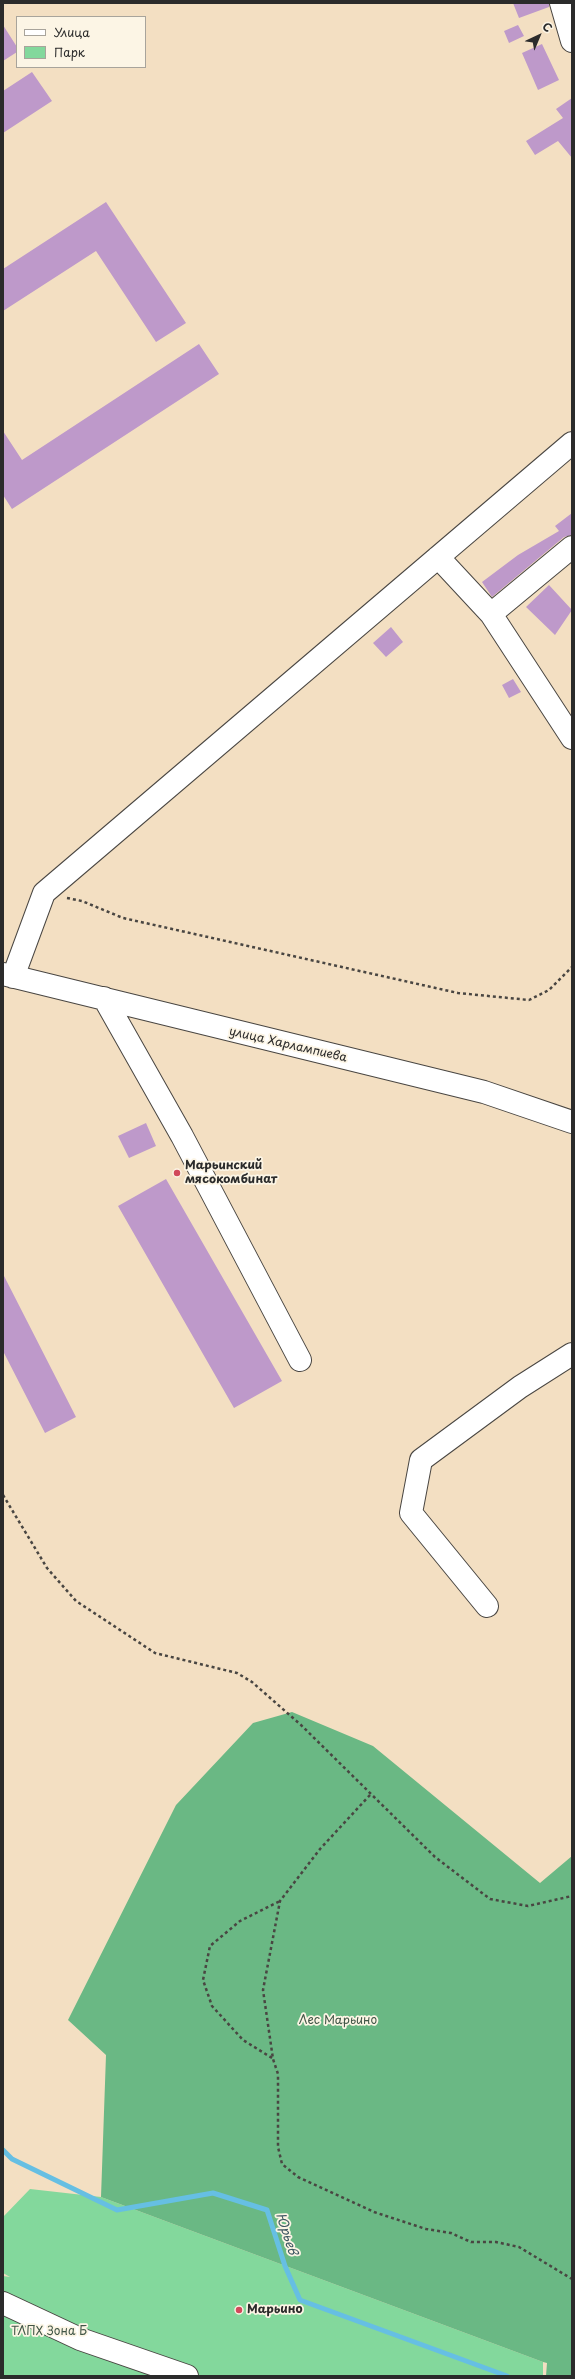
<!DOCTYPE html>
<meta charset="utf-8">
<style>
body{margin:0}
#map{position:relative;width:575px;height:2379px;overflow:hidden;background:#f3dfc2;font-family:"Playpen Sans",sans-serif}
canvas{display:block}
.frame{position:absolute;inset:0;border:4px solid #2b2b2b;pointer-events:none}
.legend{position:absolute;left:16px;top:16px;width:130px;height:52px;box-sizing:border-box;background:#fcf5e5;border:1px solid #a8a49b;margin:0;padding:5px 7px;list-style:none;font-size:12px;color:#2b2b2b}
.legend li{display:flex;align-items:center;gap:8px;height:20px}
.legend b{width:20px;border:1px solid #a8a49b}
.north{position:absolute;left:519px;top:16px;width:40px;height:40px;-webkit-text-stroke:3px #fcf5e5;paint-order:stroke;rotate:44deg;font-size:11px;font-weight:700;line-height:16px;text-align:center;color:#2b2b2b}
.north::after{content:'';display:block;margin:auto;width:14px;height:18px;background:#2b2b2b;clip-path:polygon(50% 0,100% 100%,50% 72%,0 100%)}
</style>
<div id="map">
<canvas width="575" height="2379"></canvas>
<div class="frame"></div>
<ul class="legend">
<li><b style="height:5px;background:#fff"></b>Улица</li>
<li><b style="height:11px;background:#83d89c"></b>Парк</li>
</ul>
<div class="north">С</div>
</div>
<script>
const ctx = document.querySelector('canvas').getContext('2d');
ctx.lineJoin = 'round';
function paint(path, color) { ctx.fillStyle = color; ctx.fill(path, 'evenodd'); }
function stroke(path, color, width, dash) { ctx.strokeStyle = color; ctx.lineWidth = width; ctx.lineCap = dash ? 'butt' : 'round'; ctx.setLineDash(dash || []); ctx.stroke(path); }
function label(font, color, halo, rows, align = 'center') {
  ctx.font = font + ' "Playpen Sans",sans-serif'; ctx.lineWidth = 3.5; ctx.setLineDash([]); ctx.textBaseline = 'middle'; ctx.strokeStyle = halo; ctx.fillStyle = color; for (const [text, x, y, turn = 0] of rows) {
    ctx.save(); ctx.translate(x, y); ctx.rotate((+turn || 0) * Math.PI / 180); ctx.textAlign = isNaN(turn) ? turn : align; if (halo) ctx.strokeText(text, 0, 0); ctx.fillText(text, 0, 0); ctx.restore();
  }
}
const green = new Path2D(`
 M 30,2189 L 101,2197 L 543,2362 L 543,2376 L 3,2376 L 3,2276 L 10,2277 L 3,2273 L 3,2217 Z`);
const forest = new Path2D(`
 M 292,1712 L 373,1746 L 540,1883 L 572,1856 L 572,2376 L 546,2376 L 547,2363 L 543,2362 L 101,2197 L 106,2055 L 68,2020 L 176,1805 L 253,1723 Z`);
const stream = new Path2D(`
 M 3,2150 L 12,2159 L 117,2210 L 213,2193 L 267,2210 L 285,2266 L 300,2300 L 507,2376`);
const building = new Path2D(`
 M 513,3 L 549,3 L 549,7 L 519,18 Z
 M 3,25 L 17,47 L 17,52 L 3,61 Z
 M 518,25 L 524,36 L 509,43 L 504,31 Z
 M 542,44 L 559,80 L 538,90 L 522,53 Z
 M 32,72 L 52,101 L 3,133 L 3,91 Z
 M 572,98 L 572,158 L 558,141 L 535,155 L 526,141 L 563,118 L 556,109 Z
 M 106,202 L 186,323 L 156,342 L 96,251 L 3,311 L 3,269 Z
 M 199,344 L 219,374 L 12,509 L 3,495 L 3,431 L 22,460 Z
 M 572,513 L 572,535 L 564,537 L 492,597 L 482,582 L 518,555 L 559,531 L 555,526 Z
 M 549,585 L 572,610 L 555,635 L 526,607 Z
 M 391,627 L 403,642 L 386,657 L 373,643 Z
 M 513,679 L 521,692 L 509,698 L 502,685 Z
 M 146,1123 L 156,1146 L 129,1158 L 118,1136 Z
 M 166,1179 L 282,1381 L 234,1408 L 118,1206 Z
 M 3,1274 L 76,1417 L 45,1433 L 3,1351 Z`);
const path = new Path2D(`
 M 67,898 L 82,901 L 123,918 L 458,993 L 529,1000 L 549,990 L 572,967
 M 3,1495 L 47,1568 L 76,1601 L 155,1653 L 237,1673 L 252,1682 L 301,1725 L 435,1857 L 490,1899 L 528,1906 L 572,1896
 M 370,1795 L 320,1849 L 280,1901 L 263,1990 L 273,2059 L 278,2074 L 278,2147 L 282,2164 L 298,2177 L 374,2212 L 426,2229 L 451,2233 L 471,2242 L 496,2242 L 519,2247 L 572,2279
 M 272,2058 L 243,2040 L 212,2006 L 203,1980 L 210,1946 L 240,1921 L 280,1901`);
const minor = new Path2D(`
 M 561,3 L 572,41
 M 438,557 L 491,614 L 572,738
 M 491,614 L 572,547
 M 3,974 L 484,1092 L 572,1122
 M 13,977 L 44,893 L 572,443
 M 104,998 L 182,1136 L 300,1360
 M 487,1606 L 411,1513 L 421,1460 L 520,1387 L 572,1354
 M 3,2303 L 80,2339 L 187,2376`);
const markers = [
 [177,1173,4,"#d1495b"],
 [239,2310,4,"#d1495b"]
];
const streetNames = [
 ["улица Харлампиева",288,1045,13]
];
const poiNames = [
 ["Марьинский",185,1166],
 ["мясокомбинат",185,1180],
 ["Марьино",247,2310]
];
const parkNames = [
 ["Лес Марьино",338,2021],
 ["ТЛПХ Зона Б",49,2332]
];
const waterNames = [
 ["Юрьев",286,2234,72]
];
paint(green, '#83d89c');
paint(forest, '#6ab884');
stroke(stream, '#66bfe3', 5);
paint(building, '#be99ca');
stroke(minor, '#494642', 24);
stroke(path, '#494642', 2.5, [3, 3]);
stroke(minor, '#fff', 22);
for (const [x, y, r, color] of markers) { const dot = new Path2D(); dot.arc(x, y, r, 0, 2 * Math.PI); ctx.fillStyle = color; ctx.fill(dot); stroke(dot, '#fcf5e5', 1.5); }
label('12px', '#2b2b2b', '#fcf5e5', streetNames);
label('bold 12px', '#2b2b2b', '#fcf5e5', poiNames, 'left');
label('12px', '#415647', '#fcf5e5', parkNames);
label('italic 13px', '#3d5762', '#fcf5e5', waterNames);
</script>
